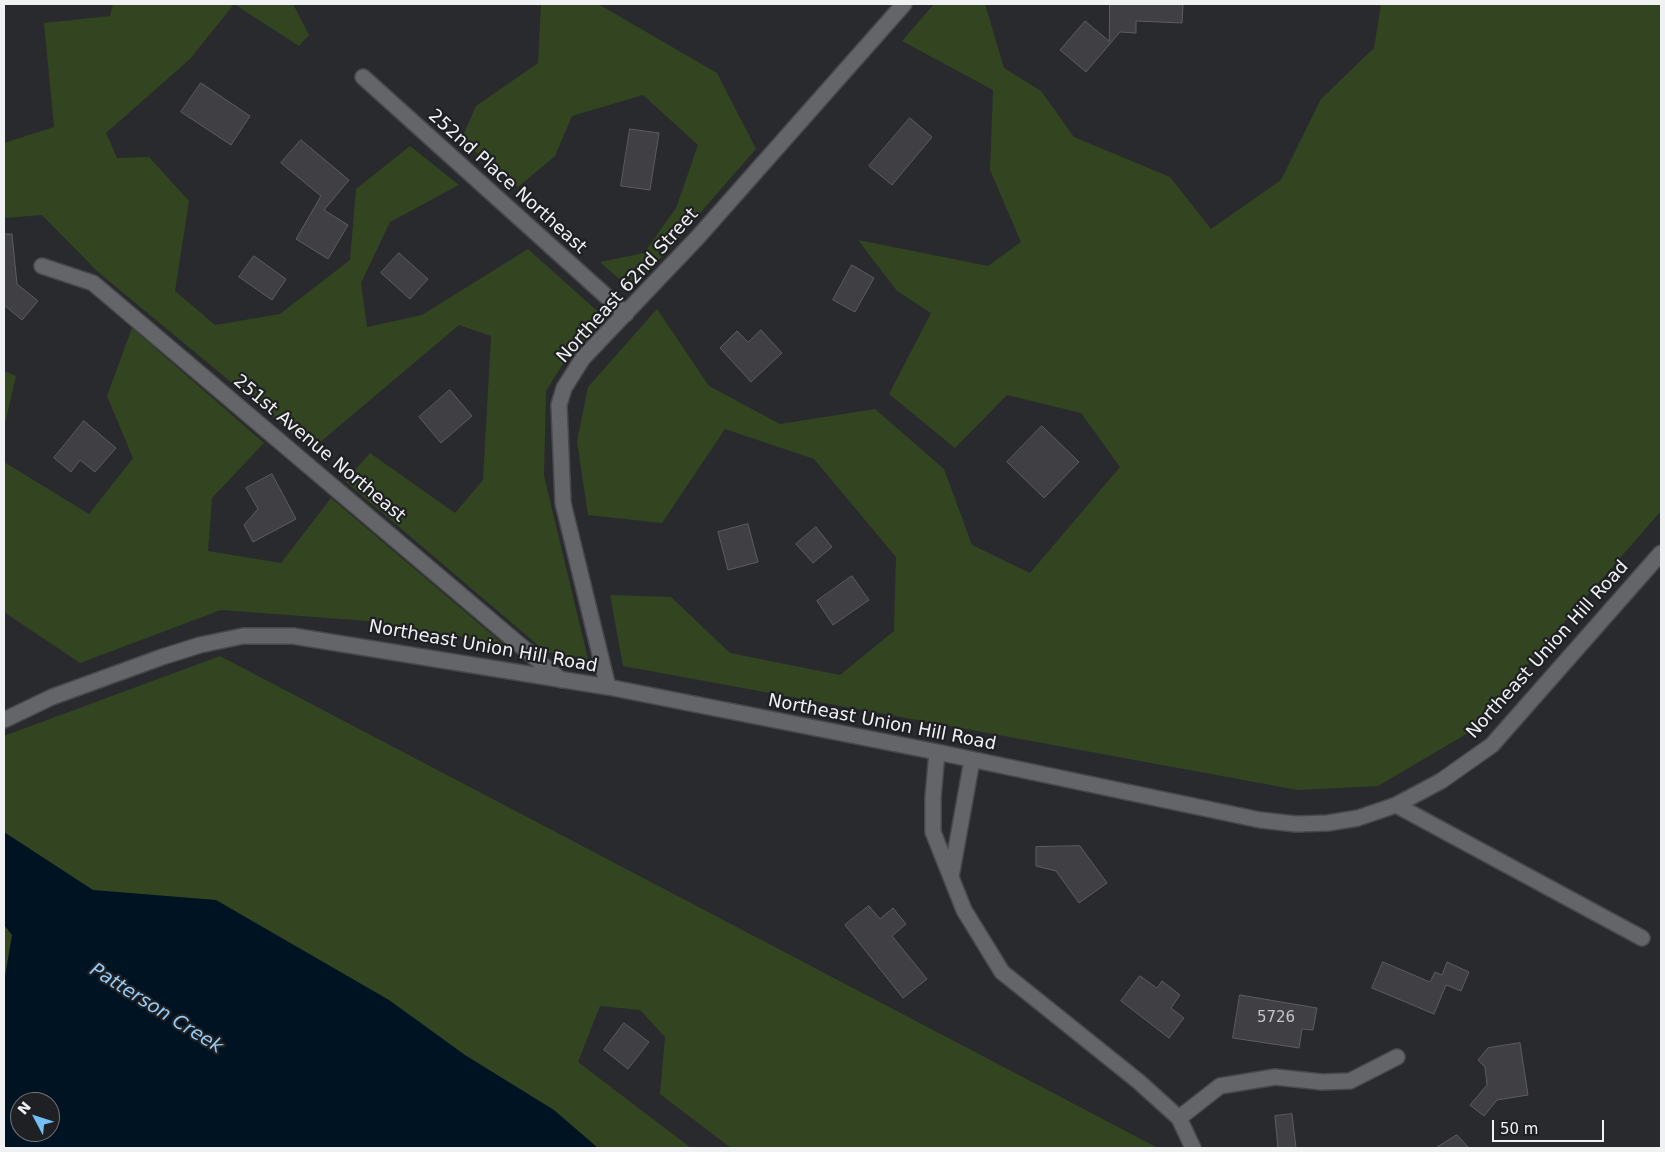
<!DOCTYPE html>
<style>
body{margin:0}
#map{position:relative;width:1665px;height:1152px;overflow:hidden;background:#292a2d;font-family:"DejaVu Sans",sans-serif}
canvas{display:block}
.frame{position:absolute;inset:0;border:5px solid #f0f1f3;pointer-events:none}
.north{position:absolute;left:10px;top:1092px;width:50px;height:50px;box-sizing:border-box;background:#1f2023;border:1px solid #737476;border-radius:50%;rotate:310deg;font-size:14px;font-weight:700;line-height:20px;text-align:center;color:#f0f1f3}
.north::after{content:'';display:block;margin:auto;width:18px;height:22px;background:#74c0f6;clip-path:polygon(50% 0,100% 100%,50% 72%,0 100%)}
.scale{position:absolute;left:1492px;top:1120px;width:112px;height:22px;box-sizing:border-box;border:2px solid #f0f1f3;border-top:0;padding-left:6px;font-size:15px;line-height:18px;white-space:nowrap;color:#f0f1f3;-webkit-text-stroke:4px #1f2023;paint-order:stroke}
</style>
<div id="map">
<canvas width="1665" height="1152"></canvas>
<div class="frame"></div>
<div class="north">N</div>
<div class="scale">50 m</div>
</div>
<script>
const ctx = document.querySelector('canvas').getContext('2d');
ctx.lineJoin = 'round';
function paint(path, color) { ctx.fillStyle = color; ctx.fill(path, 'evenodd'); }
function stroke(path, color, width, dash) { ctx.strokeStyle = color; ctx.lineWidth = width; ctx.lineCap = dash ? 'butt' : 'round'; ctx.setLineDash(dash || []); ctx.stroke(path); }
function label(font, color, halo, rows, align = 'center') {
  ctx.font = font + ' "DejaVu Sans",sans-serif'; ctx.lineWidth = 4.5; ctx.setLineDash([]); ctx.textBaseline = 'middle'; ctx.strokeStyle = halo; ctx.fillStyle = color; for (const [text, x, y, turn = 0] of rows) {
    ctx.save(); ctx.translate(x, y); ctx.rotate((+turn || 0) * Math.PI / 180); ctx.textAlign = isNaN(turn) ? turn : align; if (halo) ctx.strokeText(text, 0, 0); ctx.fillText(text, 0, 0); ctx.restore();
  }
}
const green = new Path2D(`
 M 113,4 L 293,4 L 309,35 L 299,46 L 234,4 L 190,59 L 106,133 L 117,158 L 149,157 L 189,201 L 175,291 L 215,325 L 280,314 L 350,260 L 356,189 L 410,146 L 459,185 L 390,222 L 361,283 L 367,327 L 422,315 L 528,249 L 605,318 L 566,359 L 546,391 L 544,476 L 588,659 L 546,652 L 345,481 L 370,453 L 455,513 L 483,480 L 491,336 L 459,325 L 312,449 L 98,272 L 42,215 L 4,218 L 4,143 L 54,127 L 44,23 L 110,16 Z
 M 541,4 L 598,4 L 717,73 L 756,149 L 644,277 L 627,286 L 600,262 L 644,253 L 676,208 L 698,145 L 643,95 L 572,116 L 555,156 L 518,187 L 461,140 L 476,106 L 538,63 Z
 M 934,4 L 985,4 L 1004,68 L 1041,91 L 1074,137 L 1170,177 L 1211,229 L 1281,180 L 1321,99 L 1374,48 L 1381,4 L 1661,4 L 1661,511 L 1468,733 L 1378,786 L 1298,790 L 623,666 L 610,595 L 671,597 L 730,653 L 840,675 L 894,631 L 896,557 L 814,459 L 725,429 L 662,523 L 588,515 L 577,441 L 588,387 L 657,309 L 709,386 L 780,424 L 875,409 L 944,469 L 972,545 L 1030,573 L 1120,467 L 1081,413 L 1007,395 L 955,448 L 889,394 L 931,313 L 897,291 L 858,240 L 988,266 L 1021,242 L 990,170 L 993,90 L 902,41 Z
 M 132,328 L 264,443 L 212,498 L 208,551 L 281,563 L 331,498 L 503,644 L 368,621 L 221,610 L 80,663 L 4,612 L 4,462 L 89,514 L 133,458 L 107,396 Z
 M 4,371 L 16,376 L 4,428 Z
 M 220,656 L 1158,1148 L 731,1148 L 660,1094 L 665,1037 L 640,1010 L 600,1006 L 578,1062 L 691,1148 L 4,1148 L 4,736 ZM 20,1102 L 50,1102 L 50,1132 L 20,1132 Z`);
const water = new Path2D(`
 M 4,832 L 93,890 L 216,900 L 389,1000 L 465,1055 L 554,1110 L 598,1148 L 4,1148 L 4,982 L 12,935 L 4,925 ZM 20,1102 L 50,1102 L 50,1132 L 20,1132 Z`);
const building = new Path2D(`
 M 1110,4 L 1183,4 L 1182,23 L 1136,21 L 1136,33 L 1120,32 L 1086,72 L 1060,50 L 1085,21 L 1109,41 Z
 M 201,83 L 250,116 L 231,145 L 181,112 Z
 M 910,118 L 932,137 L 892,185 L 869,166 Z
 M 630,129 L 659,133 L 650,190 L 621,186 Z
 M 301,140 L 349,180 L 324,210 L 348,225 L 328,259 L 296,239 L 321,196 L 281,163 Z
 M 4,234 L 12,234 L 17,284 L 38,301 L 22,320 L 4,305 Z
 M 399,253 L 428,279 L 410,299 L 381,273 Z
 M 254,256 L 286,279 L 272,300 L 239,277 Z
 M 852,265 L 874,278 L 855,312 L 833,300 Z
 M 761,330 L 782,353 L 751,382 L 720,348 L 737,331 L 748,342 Z
 M 450,390 L 472,416 L 441,443 L 419,417 Z
 M 84,421 L 116,448 L 95,472 L 80,460 L 71,472 L 54,458 Z
 M 1042,426 L 1079,462 L 1044,498 L 1007,462 Z
 M 272,474 L 296,519 L 253,542 L 244,525 L 258,509 L 246,488 Z
 M 748,524 L 758,562 L 728,570 L 718,532 Z
 M 816,527 L 832,547 L 813,563 L 796,544 Z
 M 852,576 L 869,600 L 833,625 L 817,601 Z
 M 1080,846 L 1107,883 L 1079,903 L 1056,871 L 1036,866 L 1036,847 Z
 M 869,906 L 880,919 L 893,908 L 906,924 L 892,936 L 927,979 L 903,998 L 845,925 Z
 M 1383,962 L 1430,982 L 1435,972 L 1442,975 L 1447,962 L 1469,972 L 1461,991 L 1446,985 L 1434,1014 L 1372,988 Z
 M 1140,976 L 1157,988 L 1162,981 L 1180,995 L 1171,1008 L 1184,1018 L 1169,1038 L 1121,1001 Z
 M 1240,995 L 1317,1008 L 1313,1030 L 1302,1029 L 1299,1048 L 1233,1038 Z
 M 624,1023 L 649,1042 L 628,1069 L 604,1050 Z
 M 1520,1043 L 1528,1095 L 1497,1100 L 1484,1116 L 1470,1105 L 1487,1085 L 1485,1067 L 1478,1060 L 1488,1048 Z
 M 1292,1114 L 1296,1148 L 1278,1148 L 1275,1116 Z
 M 1457,1135 L 1469,1148 L 1436,1148 Z`);
const minor = new Path2D(`
 M 363,77 L 626,314
 M 42,266 L 93,283 L 561,680
 M 608,687 L 563,503 L 559,405 L 564,388 L 583,358 L 698,237 L 904,4
 M 4,720 L 52,697 L 162,657 L 200,645 L 243,636 L 293,636 L 608,687 L 937,752 L 1260,820 L 1296,824 L 1328,823 L 1358,818 L 1396,805 L 1441,781 L 1492,745 L 1661,553
 M 937,752 L 933,798 L 933,832 L 964,910 L 1002,972 L 1138,1081 L 1179,1118 L 1193,1148
 M 1396,805 L 1642,938
 M 951,877 L 972,760
 M 1179,1118 L 1220,1086 L 1275,1077 L 1322,1082 L 1350,1081 L 1397,1057`);
const numberNames = [
 ["5726",1276,1018]
];
const streetNames = [
 ["252nd Place Northeast",507,182,42],
 ["Northeast 62nd Street",628,286,-48],
 ["251st Avenue Northeast",319,449,40],
 ["Northeast Union Hill Road",483,647,10],
 ["Northeast Union Hill Road",1548,650,-48],
 ["Northeast Union Hill Road",882,723,11]
];
const waterNames = [
 ["Patterson Creek",156,1009,32]
];
paint(green, '#324520');
paint(water, '#001322');
paint(building, '#403f43');
stroke(building, '#5d5c60', 1);
stroke(minor, '#47484b', 18);
stroke(minor, '#636568', 15);
label('15px', '#c4c4c7', null, numberNames);
label('18px', '#f0f1f3', '#1f2023', streetNames);
label('italic 19px', '#96ccf5', '#1f2023', waterNames);
</script>
